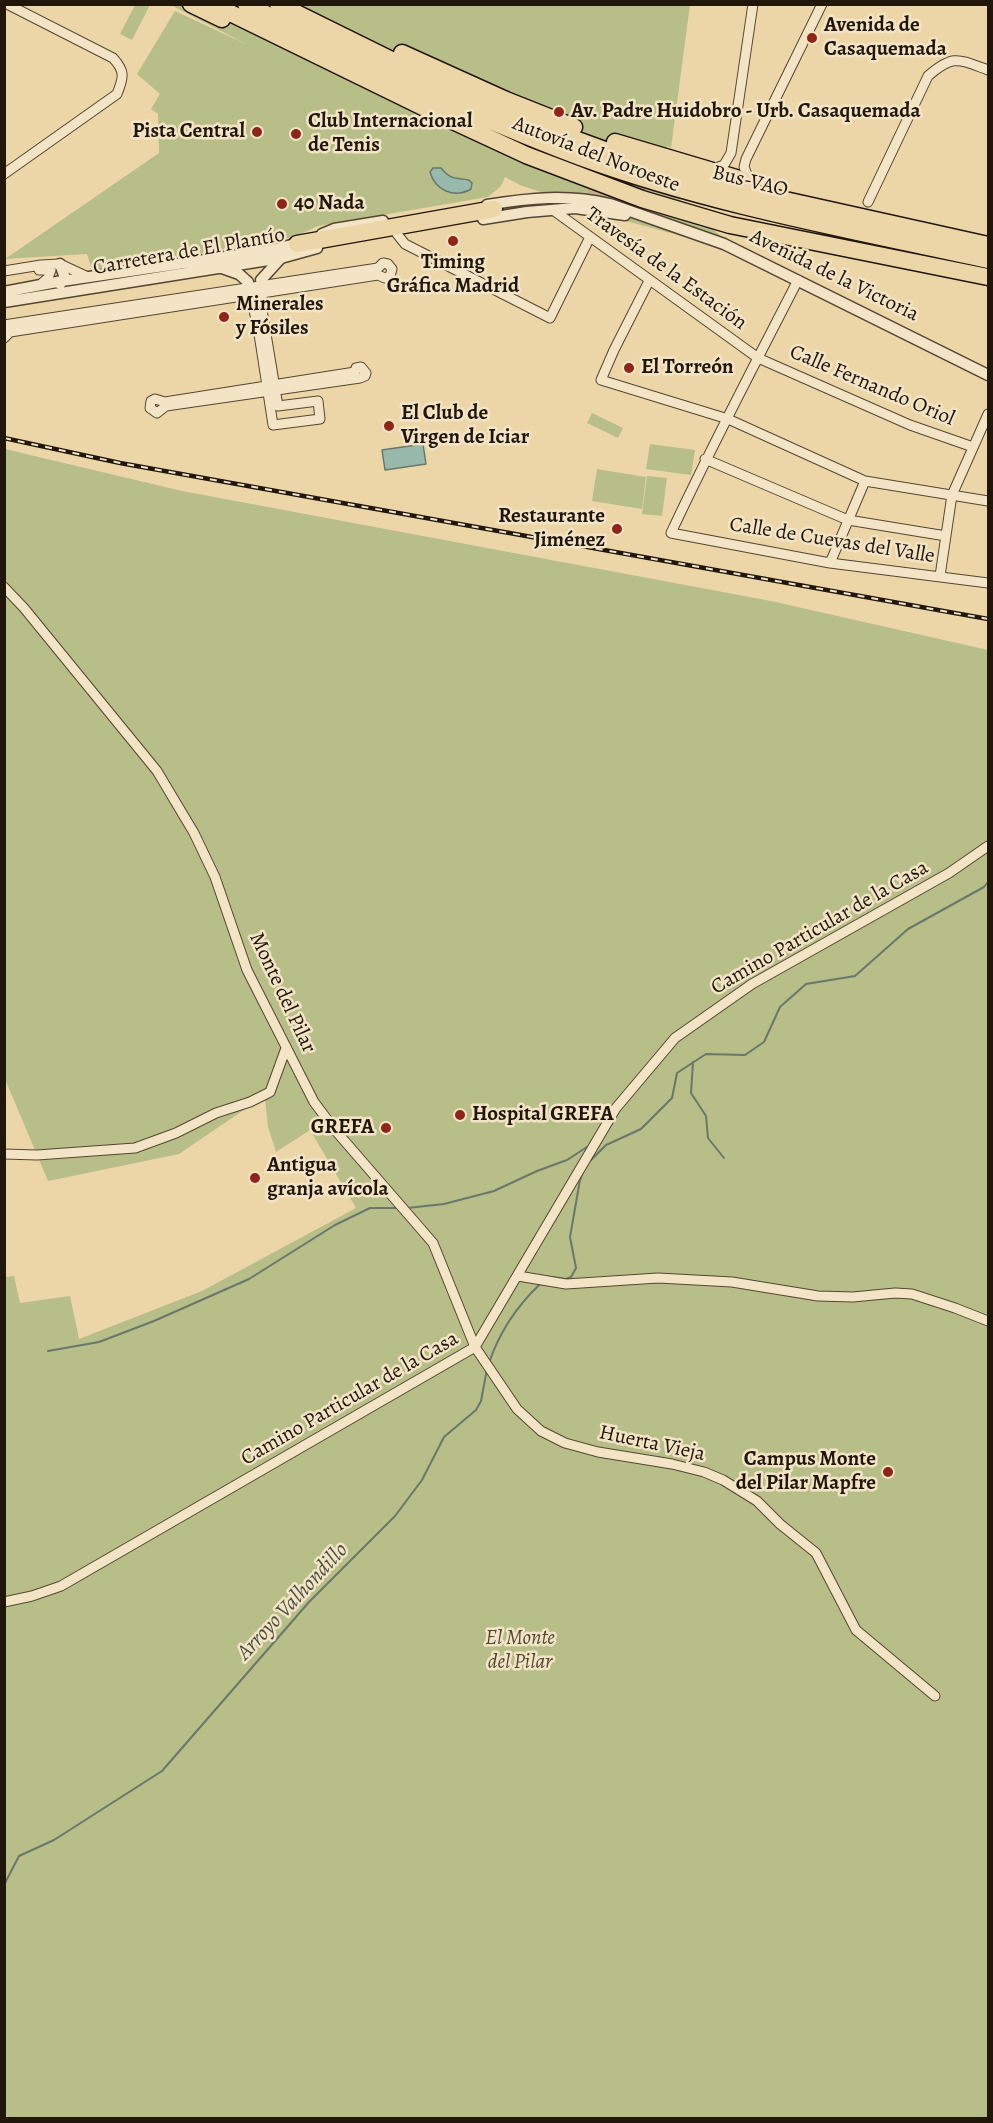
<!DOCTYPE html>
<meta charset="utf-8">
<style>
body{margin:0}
#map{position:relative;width:993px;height:2123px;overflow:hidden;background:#ecd6a8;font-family:Alegreya,serif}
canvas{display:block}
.frame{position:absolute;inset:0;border:6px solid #21160a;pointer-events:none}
</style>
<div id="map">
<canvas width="993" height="2123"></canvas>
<div class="frame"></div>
</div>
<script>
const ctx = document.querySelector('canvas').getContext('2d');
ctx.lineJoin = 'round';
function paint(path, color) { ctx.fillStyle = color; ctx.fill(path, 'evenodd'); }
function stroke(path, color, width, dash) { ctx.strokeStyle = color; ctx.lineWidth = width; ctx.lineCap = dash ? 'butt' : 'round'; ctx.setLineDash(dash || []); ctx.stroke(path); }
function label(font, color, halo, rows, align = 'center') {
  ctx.font = font + ' Alegreya,serif'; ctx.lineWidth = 5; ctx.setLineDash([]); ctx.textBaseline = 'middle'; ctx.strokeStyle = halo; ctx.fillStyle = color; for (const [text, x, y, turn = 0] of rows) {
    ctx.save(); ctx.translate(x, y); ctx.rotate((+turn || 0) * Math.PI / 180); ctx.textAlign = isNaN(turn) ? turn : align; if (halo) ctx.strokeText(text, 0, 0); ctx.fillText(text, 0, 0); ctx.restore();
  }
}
const green = new Path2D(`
 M 169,4 L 690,5 L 671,148 L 667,146 L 661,182 L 737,251 L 626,221 L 520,185 L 505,177 L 501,186 L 488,197 L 318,226 L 294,237 L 263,242 L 249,235 L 231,239 L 223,250 L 93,273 L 87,254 L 5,259 L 159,153 L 158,114 L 151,109 L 160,94 L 137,74 L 175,11 L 248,45 Z
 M 135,5 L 150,5 L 132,40 L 120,34 Z
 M 592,413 L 623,428 L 618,438 L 587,423 Z
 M 650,444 L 695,450 L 691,475 L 646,469 Z
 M 5,449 L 182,491 L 771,601 L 988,650 L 988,2118 L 5,2118 L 5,1277 L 14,1276 L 20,1303 L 70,1296 L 79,1339 L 202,1291 L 356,1208 L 310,1130 L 276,1152 L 268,1127 L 265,1098 L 254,1103 L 179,1154 L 48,1181 L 5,1079 Z
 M 597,469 L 646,477 L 642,509 L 592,501 Z
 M 647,476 L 667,478 L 662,516 L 642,514 Z`);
const water = new Path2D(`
 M 433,168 L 441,168 C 452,181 455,177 469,180 L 472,183 L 471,189 C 454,199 435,190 430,172 Z
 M 423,444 L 426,464 L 385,470 L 382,450 Z`);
const stream = new Path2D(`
 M 693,1062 L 691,1093 L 706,1116 L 708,1138 L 724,1158
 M 589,1162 L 606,1145 L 641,1129 L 672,1098 L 677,1073 L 706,1054 L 745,1055 L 764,1042 L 780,1007 L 806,984 L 855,976 L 908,929 L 984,887 L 988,882
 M 407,1208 L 444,1204 L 494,1191 L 537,1171 L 567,1160 L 587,1147
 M 550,1277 L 566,1279 L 571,1277 L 576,1268 L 570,1237 L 580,1180 L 583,1172
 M 48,1351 L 99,1342 L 154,1321 L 249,1279 L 335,1225 L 370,1208 L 399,1208
 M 489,1363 C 499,1333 517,1306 540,1284
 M 4,1885 L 19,1856 L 54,1840 L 162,1771 L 309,1602 L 395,1516 L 422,1480 L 444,1437 L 476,1410 L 481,1401 L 487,1369`);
const motorwayTunnel = new Path2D(`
 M 494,209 L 597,197 L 649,195 L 686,200`);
const minor = new Path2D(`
 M 711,170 L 724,165 L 731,153 L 753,4
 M 4,174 L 117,94 C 124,77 125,71 113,58 L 7,4
 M 750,182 L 744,167 L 746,159 L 822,4
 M 868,202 L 928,76 C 953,54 958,59 988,70
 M 553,210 L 758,358 L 910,425 L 973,447
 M 397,234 L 405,244 L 550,318 L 590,237
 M 39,270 L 51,270 L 48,278 L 40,285
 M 4,271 L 41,265 L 60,264 L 88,277
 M 798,280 C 755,364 711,447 671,533 L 830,563 L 988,583
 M 649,281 L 614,350 L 601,380 L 728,419 L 865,481 L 988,501
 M 250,291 L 259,334 L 273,425 L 320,419 L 318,401 L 278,406 L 262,310 L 262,288
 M 4,325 L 378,268 L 383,263 L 388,264 L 392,269 L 390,276 L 385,278 L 378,275 L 10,332 L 4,338
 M 361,367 L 366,373 L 365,376 L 360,378 L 166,406 L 157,413 L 150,408 L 151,401 L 155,399 L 165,402 L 355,372 L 356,368 Z
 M 705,459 L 848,520 L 946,536
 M 830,563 L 865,481
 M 940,576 L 952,495 L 988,414
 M 4,587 L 24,608 L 157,771 L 194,833 L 215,877 L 247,970 L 314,1102 L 335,1130 L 433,1243 L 475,1347 L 517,1409 L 541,1431 L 565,1443 L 598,1452 L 672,1464 L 704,1472 L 723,1480 L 757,1501 L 780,1524 L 816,1553 L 856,1630 L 935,1696
 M 4,1154 L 37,1155 L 135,1148 L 176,1133 L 216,1113 L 250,1102 L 270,1092 L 286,1048
 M 518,1276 L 566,1284 L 658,1278 L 732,1282 L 818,1296 L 853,1297 L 895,1293 L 912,1294 L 955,1308 L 988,1321
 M 4,1602 L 32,1596 L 61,1586 L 475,1347 L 616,1108 L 675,1038 L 752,984 L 949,873 L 988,846`);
const tertiary = new Path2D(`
 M 487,205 C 529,198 568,194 610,204 L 724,244 L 988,375
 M 483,219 L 527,212 L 575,208 L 625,215
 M 322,234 L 334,229 L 383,221
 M 60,264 L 65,278 L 60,284
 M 222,268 L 239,274 L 248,282
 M 261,280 L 281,258
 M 4,292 L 62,281 L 273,250 L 302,242
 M 4,302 L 281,258 L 317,248`);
const motorway = new Path2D(`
 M 191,4 L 222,19
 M 212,4 L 427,109 L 526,155 L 642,199 L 730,225 L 988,277
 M 246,4 C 355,59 465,114 580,157 C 711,205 852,230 988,260
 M 278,4 L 440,84 L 517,118 L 646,165 L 731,188 L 988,245
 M 402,53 L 506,100 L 574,127
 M 615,142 L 743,180
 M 297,244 L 494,209`);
const rail = new Path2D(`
 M 4,438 L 120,463 L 988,619`);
const markers = [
 [812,38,6,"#8f2418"],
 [559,112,6,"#8f2418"],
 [257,132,6,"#8f2418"],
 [296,134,6,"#8f2418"],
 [282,204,6,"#8f2418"],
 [453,241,6,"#8f2418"],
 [224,317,6,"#8f2418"],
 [629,368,6,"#8f2418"],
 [389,426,6,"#8f2418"],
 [617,529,6,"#8f2418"],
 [460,1115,6,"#8f2418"],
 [386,1128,6,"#8f2418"],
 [255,1178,6,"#8f2418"],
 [888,1472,6,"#8f2418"]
];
const poiNames = [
 ["Avenida de",824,26],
 ["Casaquemada",824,50],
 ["Av. Padre Huidobro - Urb. Casaquemada",571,112],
 ["Club Internacional",308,122],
 ["de Tenis",308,146],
 ["Pista Central",245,132,"right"],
 ["40 Nada",294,204],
 ["Timing",453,263,"center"],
 ["Gráfica Madrid",453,287,"center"],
 ["Minerales",236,305],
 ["y Fósiles",236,329],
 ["El Torreón",641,368],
 ["El Club de",401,414],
 ["Virgen de Iciar",401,438],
 ["Restaurante",605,517,"right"],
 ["Jiménez",605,541,"right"],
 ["Hospital GREFA",472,1115],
 ["GREFA",374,1128,"right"],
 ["Antigua",267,1166],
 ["granja avícola",267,1190],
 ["Campus Monte",876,1460,"right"],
 ["del Pilar Mapfre",876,1484,"right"]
];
const streetNames = [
 ["Autovía del Noroeste",596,155,21],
 ["Bus-VAO",750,182,14],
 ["Carretera de El Plantío",189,252,-10],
 ["Travesía de la Estación",666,269,36],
 ["Avenida de la Victoria",834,276,26],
 ["Calle Fernando Oriol",872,386,23],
 ["Calle de Cuevas del Valle",832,541,9],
 ["Camino Particular de la Casa",820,928,-30],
 ["Monte del Pilar",282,993,65],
 ["Camino Particular de la Casa",350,1399,-30],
 ["Huerta Vieja",652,1444,12]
];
const parkNames = [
 ["El Monte",520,1639],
 ["del Pilar",520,1663]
];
const waterNames = [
 ["Arroyo Valhondillo",293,1602,-47]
];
paint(green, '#b7be88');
paint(water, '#99b9ac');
stroke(water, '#69786b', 1.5);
stroke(stream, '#69786b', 2);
stroke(motorwayTunnel, '#c3b088', 16, [16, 8]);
stroke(minor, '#544632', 11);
stroke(tertiary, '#544632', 13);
stroke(motorway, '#21160a', 19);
stroke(minor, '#f3e4c6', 9);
stroke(tertiary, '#f3e4c6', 10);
stroke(motorway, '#ecd6a8', 16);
stroke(rail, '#21160a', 4.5);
stroke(rail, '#f3e4c6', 2, [7]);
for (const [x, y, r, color] of markers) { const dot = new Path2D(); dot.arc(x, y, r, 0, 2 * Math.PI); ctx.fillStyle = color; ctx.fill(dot); stroke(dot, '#f3e4c6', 2); }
label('bold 21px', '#21160a', '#f3e4c6', poiNames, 'left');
label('21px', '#21160a', '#f3e4c6', streetNames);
label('italic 21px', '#4e4830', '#f3e4c6', parkNames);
label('italic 22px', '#4b4f43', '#f3e4c6', waterNames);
</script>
